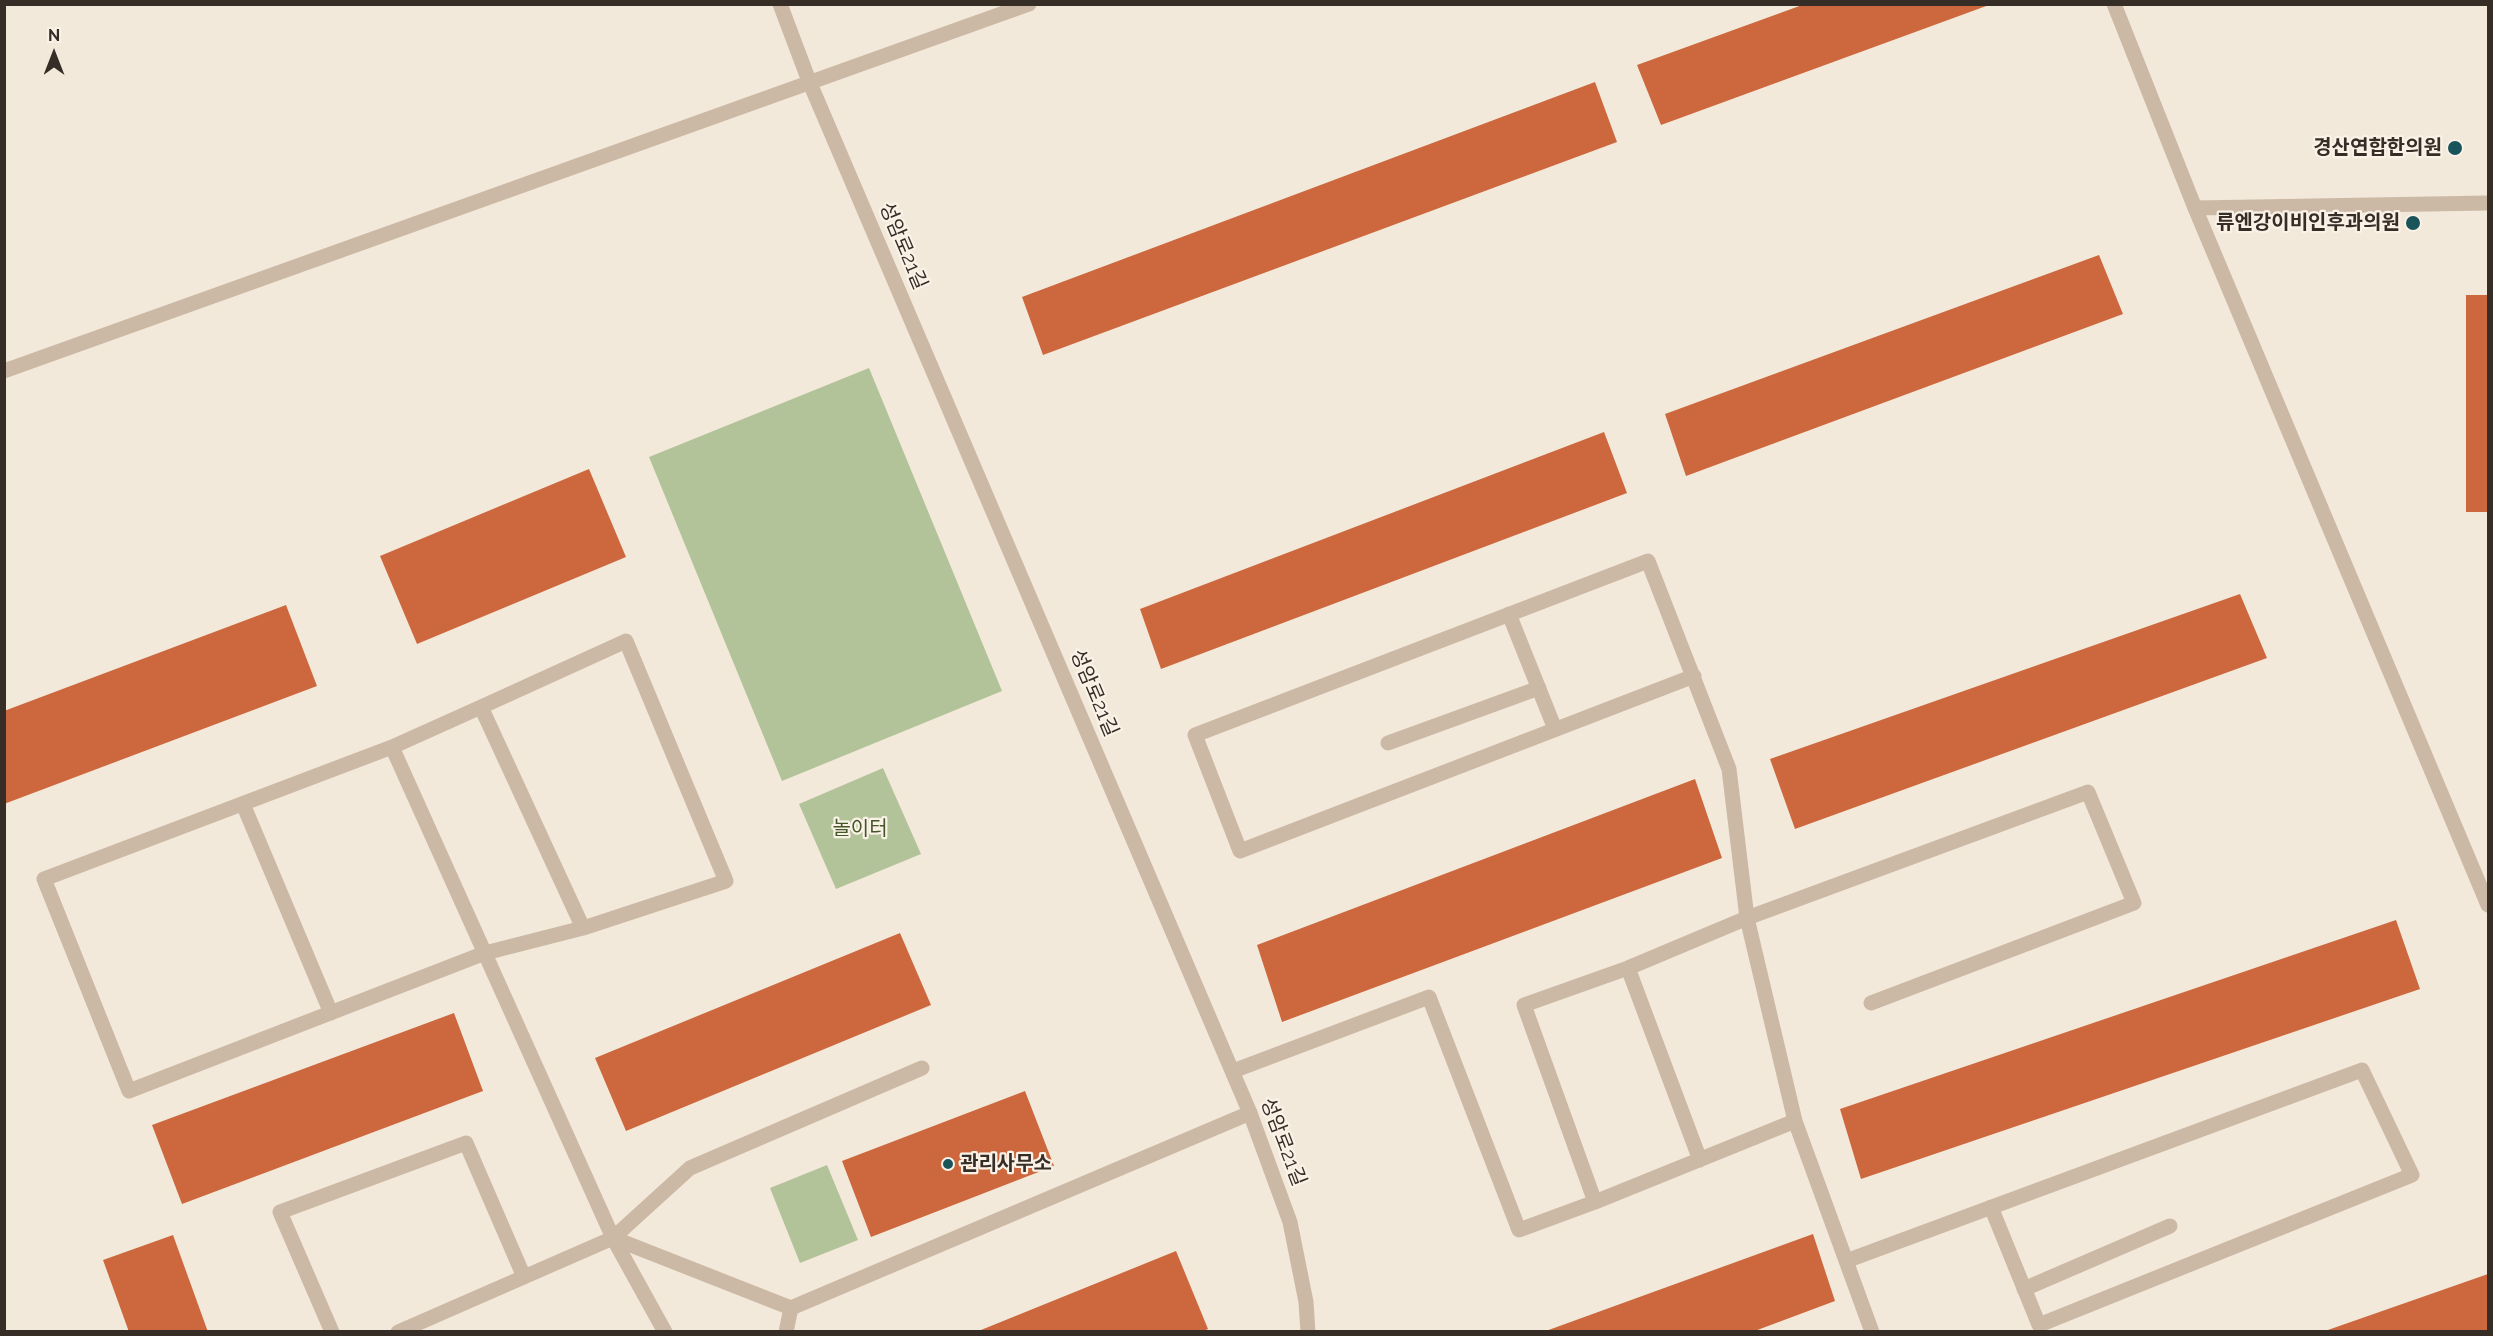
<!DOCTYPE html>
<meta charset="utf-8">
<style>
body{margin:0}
#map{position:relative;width:2493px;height:1336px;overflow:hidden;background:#f3e9da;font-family:Raleway,sans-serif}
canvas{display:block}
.frame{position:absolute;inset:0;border:6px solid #372d27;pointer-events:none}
.north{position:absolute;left:24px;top:24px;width:60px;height:60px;-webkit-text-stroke:4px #faf2e7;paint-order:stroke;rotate:0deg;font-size:16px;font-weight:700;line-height:24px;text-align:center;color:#372d27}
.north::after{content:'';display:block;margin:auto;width:21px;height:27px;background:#372d27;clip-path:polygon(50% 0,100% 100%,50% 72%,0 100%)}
</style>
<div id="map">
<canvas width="2493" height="1336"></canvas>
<div class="frame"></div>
<div class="north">N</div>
</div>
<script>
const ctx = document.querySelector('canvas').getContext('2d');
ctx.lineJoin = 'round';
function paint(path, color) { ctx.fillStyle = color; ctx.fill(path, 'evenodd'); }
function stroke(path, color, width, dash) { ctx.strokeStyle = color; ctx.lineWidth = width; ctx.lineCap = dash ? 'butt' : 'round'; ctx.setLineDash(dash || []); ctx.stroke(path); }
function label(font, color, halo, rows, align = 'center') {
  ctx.font = font + ' Raleway,"Noto Sans KR",sans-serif'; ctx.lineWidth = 4.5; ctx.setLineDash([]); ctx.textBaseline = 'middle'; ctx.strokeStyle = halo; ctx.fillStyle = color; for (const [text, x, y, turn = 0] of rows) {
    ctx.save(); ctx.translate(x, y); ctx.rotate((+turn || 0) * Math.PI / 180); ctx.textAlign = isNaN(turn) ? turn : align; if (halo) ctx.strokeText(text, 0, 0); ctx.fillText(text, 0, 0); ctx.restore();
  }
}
const green = new Path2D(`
 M 869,368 L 1002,691 L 782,781 L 649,457 Z
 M 883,768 L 921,854 L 836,889 L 799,804 Z
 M 827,1165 L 858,1240 L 800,1263 L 770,1188 Z`);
const building = new Path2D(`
 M 1805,4 L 1989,5 L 1661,125 L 1637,65 Z
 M 1595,82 L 1617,142 L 1043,355 L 1022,297 Z
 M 2099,255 L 2123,314 L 1686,476 L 1665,414 Z
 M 2466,295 L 2488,295 L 2488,512 L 2466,512 Z
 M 1604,432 L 1627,493 L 1161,669 L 1140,609 Z
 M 589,469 L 626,557 L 417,644 L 380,556 Z
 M 2240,594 L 2267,658 L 1795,829 L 1770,759 Z
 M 286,605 L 317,686 L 4,804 L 4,711 Z
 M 1695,779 L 1722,858 L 1282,1022 L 1257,945 Z
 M 2396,920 L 2420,989 L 1861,1179 L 1840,1109 Z
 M 900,933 L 931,1005 L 626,1131 L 595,1058 Z
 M 454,1013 L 483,1091 L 182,1204 L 152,1125 Z
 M 1025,1091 L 1054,1166 L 871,1237 L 842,1161 Z
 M 1813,1234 L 1835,1301 L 1752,1332 L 1543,1332 Z
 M 173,1235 L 208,1332 L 129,1332 L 103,1260 Z
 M 1176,1251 L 1208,1329 L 1202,1332 L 976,1332 Z
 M 2488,1274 L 2488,1332 L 2325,1332 L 2325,1331 Z`);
const service = new Path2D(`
 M 1388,743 L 1539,688
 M 2024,1289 L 2170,1226`);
const minor = new Path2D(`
 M 780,4 L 809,81
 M 2195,208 L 2488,203
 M 4,371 L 1029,4
 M 1509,614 L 1555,729
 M 1694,676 L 1240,851 L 1195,735 L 1648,561 L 1729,769 L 1747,918 L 2088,792 L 2134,903 L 1871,1003
 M 481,707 L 626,641 L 726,881 L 583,928
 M 392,747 L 481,707 L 583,928 L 485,953 L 129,1091 L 44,879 L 392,747 L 613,1238 L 665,1332
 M 243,804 L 331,1013
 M 1628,968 L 1700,1160
 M 1233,1071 L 1429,997 L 1519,1230 L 1595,1202
 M 1795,1121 L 1595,1202 L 1524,1005 L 1628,968 L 1747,918 L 1795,1121 L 1872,1332
 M 613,1238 L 690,1168 L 922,1068
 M 1846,1261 L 2362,1070 L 2412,1175 L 2039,1325 L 1991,1207
 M 332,1332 L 280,1212 L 466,1143 L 524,1277
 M 398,1332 L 613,1238 L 791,1308 L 1250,1113
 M 786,1332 L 791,1308`);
const tertiary = new Path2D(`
 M 2114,4 L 2195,208 L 2488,905
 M 809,81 L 1250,1113 L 1290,1222 L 1306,1302 L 1308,1332`);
const markers = [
 [2455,148,8,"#1a545b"],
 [2413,223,8,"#1a545b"],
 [948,1164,6,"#1a545b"]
];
const poiNames = [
 ["경산연합한의원",2442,148],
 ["류엔강이비인후과의원",2400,223],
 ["관리사무소",960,1164,"left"]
];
const streetNames = [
 ["성암로21길",903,246,67],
 ["성암로21길",1094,693,67],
 ["성암로21길",1283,1142,69]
];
const parkNames = [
 ["놀이터",860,829]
];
paint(green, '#b3c399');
paint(building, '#cd683e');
stroke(service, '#ccb9a5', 15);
stroke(minor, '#ccb9a5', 15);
stroke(tertiary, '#ccb9a5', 15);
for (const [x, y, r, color] of markers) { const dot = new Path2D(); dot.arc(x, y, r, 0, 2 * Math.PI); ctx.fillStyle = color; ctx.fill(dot); stroke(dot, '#faf2e7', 2); }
label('bold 20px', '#372d27', '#faf2e7', poiNames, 'right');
label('20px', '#372d27', '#faf2e7', streetNames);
label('20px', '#445729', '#faf2e7', parkNames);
</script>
